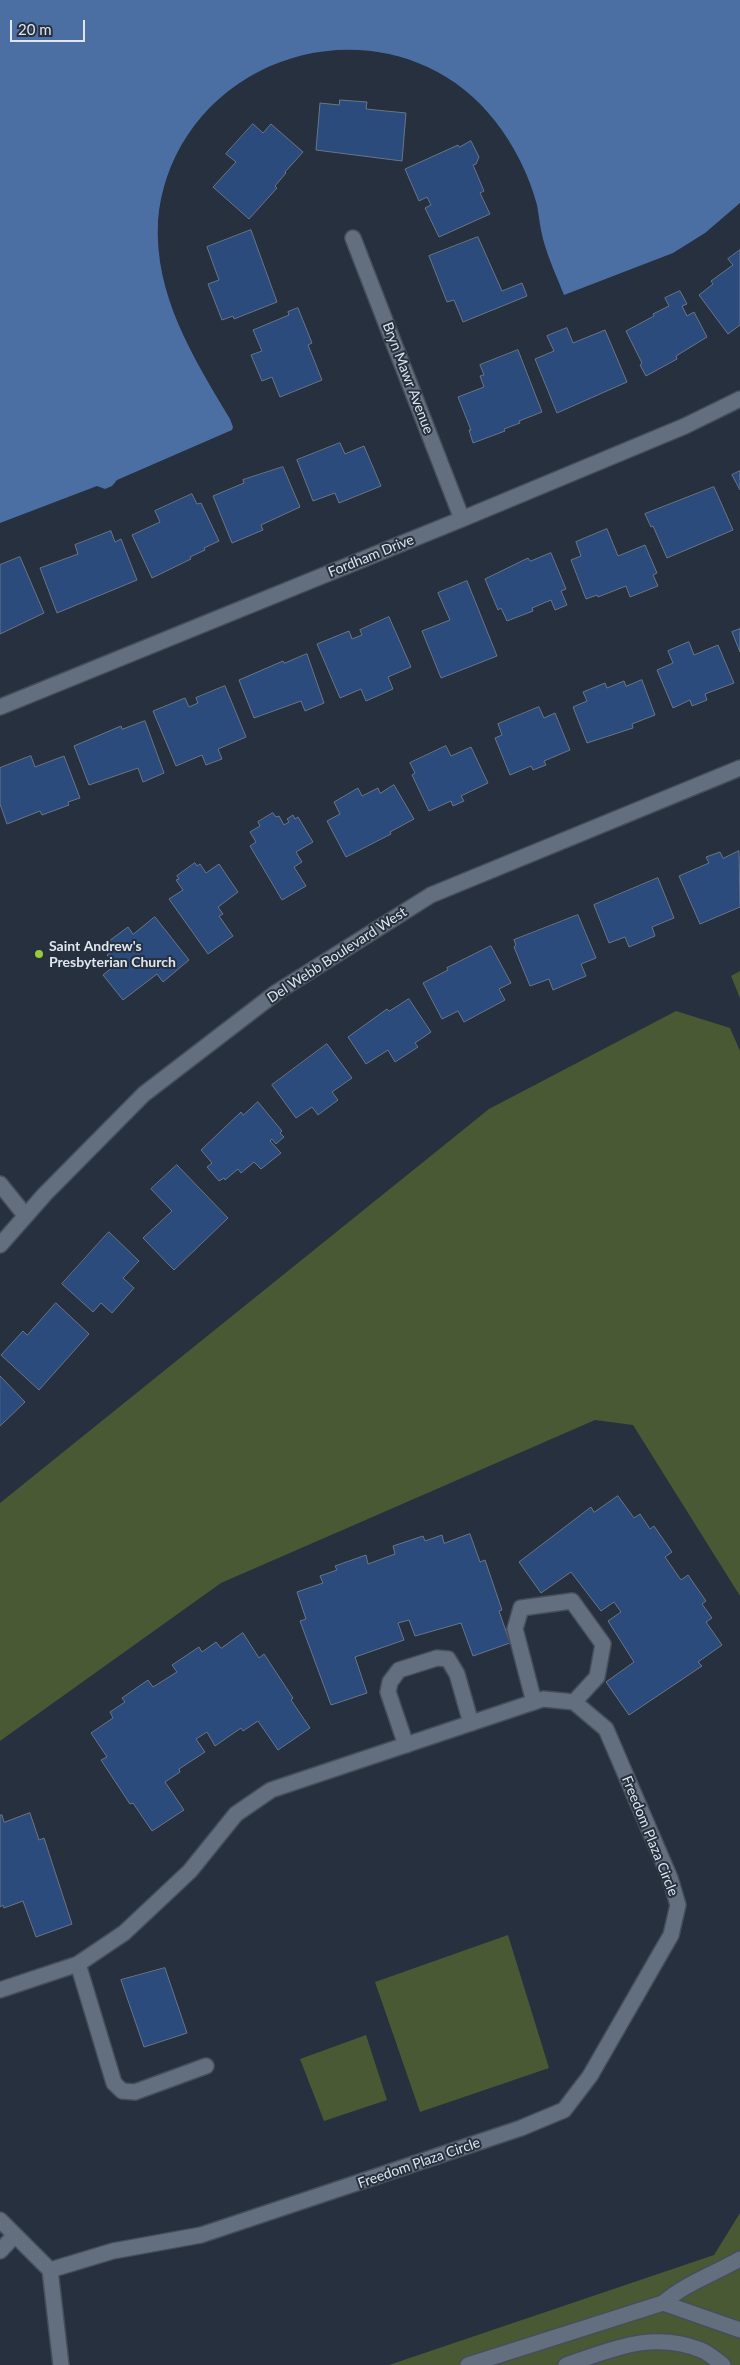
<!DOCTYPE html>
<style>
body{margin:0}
#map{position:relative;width:740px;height:2365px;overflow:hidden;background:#26303e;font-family:Lato,sans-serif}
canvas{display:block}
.scale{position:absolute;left:10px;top:20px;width:75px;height:22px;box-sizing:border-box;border:2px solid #dfe6ef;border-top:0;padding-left:6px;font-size:15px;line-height:18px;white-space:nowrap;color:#dfe6ef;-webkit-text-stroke:4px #26303e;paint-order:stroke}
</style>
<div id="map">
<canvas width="740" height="2365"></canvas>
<div class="scale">20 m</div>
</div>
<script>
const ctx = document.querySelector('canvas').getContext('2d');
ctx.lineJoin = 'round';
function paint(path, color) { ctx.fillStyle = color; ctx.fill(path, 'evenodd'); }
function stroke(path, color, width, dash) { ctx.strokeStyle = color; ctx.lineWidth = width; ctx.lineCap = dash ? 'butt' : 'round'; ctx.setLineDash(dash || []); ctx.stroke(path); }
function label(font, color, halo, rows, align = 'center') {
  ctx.font = font + ' Lato,sans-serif'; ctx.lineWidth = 4; ctx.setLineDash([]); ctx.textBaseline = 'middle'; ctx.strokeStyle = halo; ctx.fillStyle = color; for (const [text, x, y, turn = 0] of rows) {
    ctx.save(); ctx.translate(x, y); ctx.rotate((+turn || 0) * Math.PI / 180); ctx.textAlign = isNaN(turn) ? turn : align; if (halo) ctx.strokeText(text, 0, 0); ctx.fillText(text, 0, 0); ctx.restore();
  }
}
const green = new Path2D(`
 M 740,971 L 740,998 L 731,976 Z
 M 676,1011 L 730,1028 L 740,1051 L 740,1596 L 633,1425 L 595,1420 L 221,1583 L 0,1741 L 0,1503 L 489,1109 Z
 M 508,1935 L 549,2068 L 420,2112 L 375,1982 Z
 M 366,2035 L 387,2100 L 324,2121 L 300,2059 Z
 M 740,2213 L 740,2365 L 389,2365 L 714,2255 Z`);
const water = new Path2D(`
 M 0,0 L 740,0 L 740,203 L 705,233 L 673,253 L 564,295 C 557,277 548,258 543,239 C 540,228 539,216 537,205 C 529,175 514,145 495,121 C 415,18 257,30 187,136 C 171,160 160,191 158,221 C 154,295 193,357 230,419 L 233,427 L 232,430 L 117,480 L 112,486 L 105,489 L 97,486 L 0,523 Z`);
const building = new Path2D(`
 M 340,100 L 367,102 L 366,109 L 406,113 L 402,161 L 316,150 L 320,103 L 339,105 Z
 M 253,124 L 263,133 L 271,124 L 303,152 L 285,172 L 286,173 L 275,186 L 277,188 L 249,219 L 213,187 L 236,162 L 226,154 Z
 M 471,141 L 479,157 L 476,164 L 473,165 L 484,191 L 480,193 L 490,214 L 439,237 L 425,208 L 431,205 L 427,197 L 419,201 L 405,169 L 458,145 L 459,147 Z
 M 251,230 L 277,302 L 234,319 L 233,316 L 222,320 L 208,284 L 219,280 L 207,247 Z
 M 478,237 L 502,291 L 522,283 L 527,296 L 463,322 L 454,300 L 447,302 L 429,256 Z
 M 740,250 L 740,325 L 728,334 L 699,295 L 713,284 L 711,281 L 733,265 L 728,259 Z
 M 680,291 L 687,304 L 682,306 L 687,316 L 694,312 L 707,337 L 676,356 L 677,359 L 646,376 L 640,365 L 642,363 L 626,331 L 654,316 L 653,314 L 669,306 L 665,298 Z
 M 298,308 L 312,343 L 308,345 L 322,380 L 280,397 L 272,377 L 262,381 L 251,355 L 262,351 L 253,330 L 289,315 L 288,312 Z
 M 567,328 L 573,343 L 605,330 L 627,382 L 557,413 L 535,359 L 554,351 L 547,336 Z
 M 518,350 L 542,412 L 519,421 L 520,423 L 504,429 L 505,431 L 473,443 L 469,430 L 471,430 L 458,397 L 484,387 L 480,376 L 484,375 L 480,365 Z
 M 340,443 L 345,454 L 364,446 L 381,486 L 339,503 L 335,493 L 313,501 L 297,460 Z
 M 283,467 L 300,507 L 261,525 L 263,530 L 232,543 L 213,496 L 244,483 L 243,480 Z
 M 740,471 L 740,490 L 732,475 Z
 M 714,487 L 733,530 L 667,558 L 653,526 L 651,527 L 645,514 Z
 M 192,494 L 197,504 L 201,503 L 219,541 L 204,548 L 205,550 L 190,557 L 191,559 L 152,578 L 132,535 L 160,522 L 155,511 Z
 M 607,529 L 618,556 L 645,545 L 657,573 L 653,575 L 658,586 L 630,597 L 626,586 L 598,597 L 597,595 L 586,599 L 571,560 L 581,556 L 576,542 Z
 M 111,531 L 115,542 L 121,539 L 137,580 L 57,613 L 40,568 L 78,554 L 75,545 Z
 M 551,553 L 566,589 L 561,591 L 567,605 L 555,610 L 551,600 L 532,608 L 533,611 L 507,621 L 501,608 L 498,610 L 485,579 L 528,558 L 530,561 Z
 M 20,557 L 44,613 L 0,634 L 0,565 Z
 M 467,581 L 497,656 L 441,678 L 422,631 L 450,620 L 438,593 Z
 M 389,617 L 411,667 L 388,677 L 393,689 L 366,701 L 361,689 L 340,698 L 317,644 L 349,631 L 352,639 L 362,635 L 360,630 Z
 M 740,629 L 740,652 L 732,632 Z
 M 689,642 L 694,655 L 718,645 L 734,683 L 705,694 L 707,700 L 692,706 L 690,700 L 673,708 L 657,670 L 673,663 L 668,651 Z
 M 307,654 L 324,703 L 305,711 L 301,701 L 254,718 L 239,680 L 283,661 L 284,663 Z
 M 642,680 L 655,715 L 632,724 L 633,728 L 587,743 L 573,707 L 587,701 L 583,692 L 605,683 L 607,688 L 624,681 L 626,686 Z
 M 225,686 L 246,737 L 218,749 L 222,759 L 206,765 L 202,755 L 176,766 L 153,711 L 185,698 L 189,707 L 198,703 L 196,698 Z
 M 539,707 L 544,718 L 555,713 L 570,750 L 544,761 L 546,765 L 533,770 L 531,766 L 510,775 L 495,738 L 502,735 L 498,724 Z
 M 145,721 L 164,773 L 143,782 L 138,768 L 89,785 L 74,746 L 121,726 L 122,729 Z
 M 446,746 L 451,756 L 471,747 L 488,783 L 461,796 L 464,801 L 453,806 L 451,801 L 429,811 L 412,775 L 415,773 L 410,763 Z
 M 31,756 L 35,767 L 64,756 L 80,798 L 68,802 L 69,805 L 42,815 L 40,811 L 7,824 L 0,804 L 0,768 Z
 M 394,785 L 414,819 L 390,832 L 391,834 L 346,857 L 327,821 L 340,814 L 334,802 L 358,788 L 362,796 L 378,788 L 380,793 Z
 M 273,813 L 276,817 L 279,816 L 284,825 L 289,822 L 287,819 L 293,815 L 295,819 L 298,817 L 313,842 L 296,852 L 302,862 L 294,867 L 306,886 L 282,900 L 250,846 L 256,842 L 250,832 L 260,826 L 258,822 Z
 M 739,851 L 740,907 L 700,924 L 679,876 L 709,863 L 706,857 L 720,852 L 723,858 Z
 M 195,863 L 197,866 L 200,864 L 206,873 L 219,864 L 238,892 L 218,907 L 223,914 L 219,916 L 233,936 L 208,954 L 169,899 L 183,890 L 176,880 L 179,879 L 177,876 Z
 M 658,878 L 674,918 L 652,927 L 655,936 L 629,947 L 625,937 L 609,943 L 594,905 Z
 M 578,915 L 596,958 L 581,964 L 586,976 L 553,990 L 549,979 L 530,986 L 514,947 L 516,945 L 514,940 Z
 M 155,917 L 189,960 L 163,982 L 157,974 L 123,1000 L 103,975 L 115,965 L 107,955 L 111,952 L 105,944 L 128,927 L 133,934 Z
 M 491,946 L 511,983 L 499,989 L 505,1000 L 464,1022 L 458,1011 L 442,1019 L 423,983 L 448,970 L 447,968 Z
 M 409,999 L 431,1032 L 415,1043 L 418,1047 L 395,1062 L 388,1050 L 366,1064 L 348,1037 L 387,1009 L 389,1011 Z
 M 327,1044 L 352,1078 L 332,1092 L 338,1100 L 318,1115 L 312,1107 L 296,1118 L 272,1085 Z
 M 258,1102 L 282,1131 L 280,1133 L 284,1137 L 276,1144 L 272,1139 L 270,1141 L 281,1153 L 261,1169 L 254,1162 L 241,1173 L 238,1169 L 225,1180 L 224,1178 L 219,1181 L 207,1167 L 212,1163 L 201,1150 L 241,1112 L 243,1115 Z
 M 177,1165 L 228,1218 L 174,1270 L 143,1238 L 172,1211 L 151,1189 Z
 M 109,1232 L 139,1261 L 123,1278 L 134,1288 L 112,1313 L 101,1303 L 93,1312 L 62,1284 Z
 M 56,1303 L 89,1334 L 39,1390 L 1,1355 L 23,1331 L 27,1335 Z
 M 0,1376 L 25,1402 L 0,1426 Z
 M 618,1496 L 634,1518 L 640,1514 L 650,1529 L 654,1526 L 672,1552 L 665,1557 L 681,1580 L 688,1575 L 706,1601 L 702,1604 L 712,1618 L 706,1622 L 722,1645 L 698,1662 L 702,1666 L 629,1715 L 606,1682 L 634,1662 L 608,1621 L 621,1612 L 614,1602 L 601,1611 L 571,1572 L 541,1593 L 519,1562 L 591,1507 L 594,1512 Z
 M 470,1534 L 480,1562 L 485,1560 L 502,1610 L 499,1611 L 510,1643 L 473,1656 L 461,1623 L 415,1636 L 409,1620 L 398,1623 L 404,1640 L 355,1657 L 367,1693 L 331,1705 L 300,1621 L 306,1619 L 297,1592 L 323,1583 L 320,1576 L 337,1570 L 335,1566 L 366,1555 L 368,1564 L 395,1554 L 393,1546 L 423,1536 L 425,1541 L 442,1535 L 444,1543 Z
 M 243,1633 L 259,1658 L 264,1654 L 293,1698 L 291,1700 L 310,1728 L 278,1750 L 258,1721 L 243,1731 L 241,1728 L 215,1746 L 207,1732 L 196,1739 L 205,1752 L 179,1769 L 180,1772 L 165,1782 L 184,1810 L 152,1831 L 133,1803 L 130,1804 L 101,1760 L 107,1757 L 91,1733 L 113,1718 L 110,1712 L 125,1702 L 122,1698 L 148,1680 L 153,1687 L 177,1672 L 172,1665 L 199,1647 L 202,1652 L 216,1642 L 221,1648 Z
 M 30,1813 L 39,1840 L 44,1838 L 72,1924 L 36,1937 L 23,1901 L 4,1908 L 3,1905 L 0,1907 L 0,1815 L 2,1815 L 4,1822 Z
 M 165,1968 L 187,2033 L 144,2047 L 121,1980 Z`);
const lane = new Path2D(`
 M 0,1184 L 25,1215
 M 534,1702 L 515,1629 L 521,1608 L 572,1601 L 603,1644 L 597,1677 L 574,1702
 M 406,1745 L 388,1692 L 390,1682 L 399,1670 L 437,1658 L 448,1659 L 457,1674 L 471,1723
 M 78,1964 L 114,2083 L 122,2091 L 135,2092 L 206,2066
 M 0,2251 L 15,2235
 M 663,2303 C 686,2283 714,2274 740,2259`);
const street = new Path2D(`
 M 353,238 L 462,519
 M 0,707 L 462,519 L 685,426 L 740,399
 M 0,1990 L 78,1964 L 124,1933 L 190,1871 L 236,1814 L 271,1790 L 543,1699 L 574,1702 L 606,1729 L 670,1878 L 678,1905 L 671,1935 L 590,2076 L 564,2110 L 521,2128 L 201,2235 L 113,2251 L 50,2270
 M 0,2220 L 50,2270 L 61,2365
 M 468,2365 L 663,2303 L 740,2330
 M 566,2365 C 611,2350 653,2330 701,2350 C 709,2353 716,2360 723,2365`);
const secondary = new Path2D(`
 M 0,1245 L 45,1194 L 144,1094 L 277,992 L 431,895 L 740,768`);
const markers = [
 [39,954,5,"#97cb38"]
];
const streetNames = [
 ["Bryn Mawr Avenue",408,378,69],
 ["Fordham Drive",371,556,-22],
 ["Del Webb Boulevard West",337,955,-33],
 ["Freedom Plaza Circle",650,1836,68],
 ["Freedom Plaza Circle",419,2163,-19]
];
const poiNames = [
 ["Saint Andrew's",49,946],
 ["Presbyterian Church",49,962]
];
paint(green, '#495934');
paint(water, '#4c6fa3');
paint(building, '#2a4b7c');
stroke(building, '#6a7586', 1);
stroke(lane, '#454e5a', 18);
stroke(street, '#454e5a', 18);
stroke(secondary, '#454e5a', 18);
stroke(lane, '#636e7e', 15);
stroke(street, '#636e7e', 15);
stroke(secondary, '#636e7e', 15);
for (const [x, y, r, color] of markers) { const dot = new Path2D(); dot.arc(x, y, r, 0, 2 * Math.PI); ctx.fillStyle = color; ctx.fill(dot); stroke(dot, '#26303e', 2); }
label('14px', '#dfe6ef', '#26303e', streetNames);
label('bold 14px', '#dfe6ef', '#26303e', poiNames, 'left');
</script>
